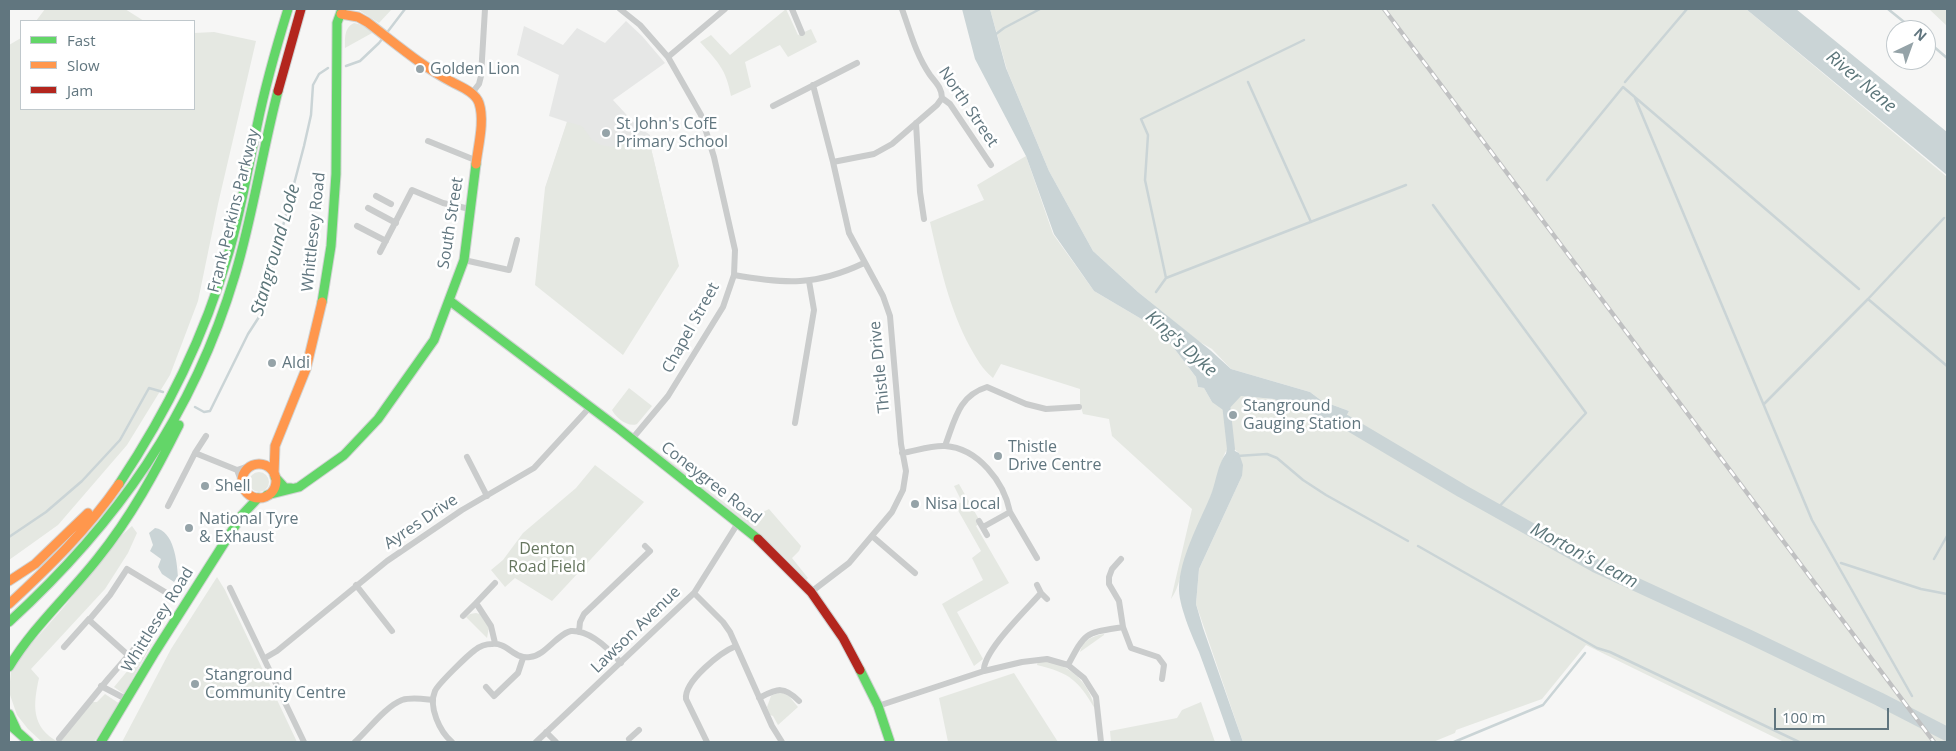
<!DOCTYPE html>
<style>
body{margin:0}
#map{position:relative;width:1956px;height:751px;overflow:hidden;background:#f6f6f5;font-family:"Open Sans",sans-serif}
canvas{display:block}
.frame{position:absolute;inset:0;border:10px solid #61767f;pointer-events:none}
.legend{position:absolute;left:20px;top:20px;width:175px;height:90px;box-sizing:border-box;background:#fff;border:1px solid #c0c8cc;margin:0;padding:6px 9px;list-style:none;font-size:15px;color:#61767f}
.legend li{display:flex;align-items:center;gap:10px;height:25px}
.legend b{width:25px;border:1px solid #c0c8cc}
.north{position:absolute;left:1886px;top:20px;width:50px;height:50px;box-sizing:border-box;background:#fff;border:1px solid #c0c8cc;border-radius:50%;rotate:42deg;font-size:14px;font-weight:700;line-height:20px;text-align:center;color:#61767f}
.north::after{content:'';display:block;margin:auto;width:18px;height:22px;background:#95a3a8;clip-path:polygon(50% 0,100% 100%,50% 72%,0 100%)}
.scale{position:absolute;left:1774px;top:708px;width:115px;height:22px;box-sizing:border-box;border:2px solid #61767f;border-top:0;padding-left:6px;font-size:15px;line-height:18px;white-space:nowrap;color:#61767f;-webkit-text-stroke:4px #fff;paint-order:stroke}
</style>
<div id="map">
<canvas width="1956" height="751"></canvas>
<div class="frame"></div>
<ul class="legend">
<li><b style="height:6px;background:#63d668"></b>Fast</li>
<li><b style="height:6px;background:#ff974d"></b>Slow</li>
<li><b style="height:6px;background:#b3261e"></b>Jam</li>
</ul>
<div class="north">N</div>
<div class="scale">100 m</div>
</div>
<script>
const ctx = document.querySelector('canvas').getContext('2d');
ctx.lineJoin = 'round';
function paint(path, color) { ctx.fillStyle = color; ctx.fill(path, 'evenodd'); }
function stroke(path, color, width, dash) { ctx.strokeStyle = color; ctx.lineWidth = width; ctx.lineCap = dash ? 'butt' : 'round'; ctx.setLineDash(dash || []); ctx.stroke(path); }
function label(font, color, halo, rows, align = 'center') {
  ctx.font = font + ' "Open Sans",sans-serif'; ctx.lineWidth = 5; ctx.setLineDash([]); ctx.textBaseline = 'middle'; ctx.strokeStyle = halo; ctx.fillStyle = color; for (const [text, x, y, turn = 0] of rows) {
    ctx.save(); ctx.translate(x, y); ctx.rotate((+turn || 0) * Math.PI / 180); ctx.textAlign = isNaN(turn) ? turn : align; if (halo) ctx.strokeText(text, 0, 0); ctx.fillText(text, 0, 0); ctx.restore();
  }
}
const built = new Path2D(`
 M 626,21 L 642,36 L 665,63 L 613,100 L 636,125 L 650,135 L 650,144 L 673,242 L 545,188 L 567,122 L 549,116 L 559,75 L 517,55 L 524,26 L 563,45 L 577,28 L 605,43 Z`);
const green = new Path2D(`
 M 45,9 L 125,9 L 144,21 L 36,21 Z
 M 357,9 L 392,9 L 379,23 Z
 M 786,9 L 798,35 L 811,29 L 817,42 L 788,57 L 780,45 L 745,62 L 751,87 L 731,96 C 726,69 718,62 700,42 L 711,35 L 730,55 Z
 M 990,9 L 1746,9 L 1947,177 L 1947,742 L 1784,742 L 1586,645 L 1542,699 L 1456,730 L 1455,733 L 1433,742 L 1243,742 L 1196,604 L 1199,569 L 1242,476 L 1239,453 L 1234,449 L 1226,451 C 1220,463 1218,476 1214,488 C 1205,512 1194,535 1185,559 C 1180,574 1180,586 1171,599 L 1192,509 L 1112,436 L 1109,419 L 1083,414 L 1080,404 L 1080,389 L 1001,364 L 993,378 C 982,369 977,359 970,347 C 949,308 940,266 930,222 L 984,200 L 977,185 L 1026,156 L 1053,234 L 1094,291 L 1160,330 L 1196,377 L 1198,387 L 1204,388 L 1212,402 L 1241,396 L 1274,399 L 1287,406 L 1294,406 L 1306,410 L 1339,430 L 1349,411 L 1322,401 L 1310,392 L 1231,369 L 1212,349 L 1198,341 L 1138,292 L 1093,251 L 1049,171 L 1007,70 Z
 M 1929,9 L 1947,9 L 1947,26 Z
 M 354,23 L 366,26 L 372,33 L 345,48 C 345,38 344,28 354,23 Z
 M 214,32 L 256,41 L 218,204 L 198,301 L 170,375 L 127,445 L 58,525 L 9,560 L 9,45 L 21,38 L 21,109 L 194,109 L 194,33 Z
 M 567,122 L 582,126 L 592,140 L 601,145 L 612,147 L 623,144 L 636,147 L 650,144 L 679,266 L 623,355 L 535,285 L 545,188 Z
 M 629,388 L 652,406 L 637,424 C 628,428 615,417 612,410 Z
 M 649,445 L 747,520 L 769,509 L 801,546 L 799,551 L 792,558 L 808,578 L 806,580 C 760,528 702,489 647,446 Z
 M 595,465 L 644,502 L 552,601 L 515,578 L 505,587 L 491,570 L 503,560 L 523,533 L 576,488 Z
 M249 482a10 10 0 1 1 20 0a10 10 0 1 1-20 0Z
 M 959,484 L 981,523 L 976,526 L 1009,583 L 957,612 L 983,659 L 974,666 L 942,604 L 983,580 L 972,558 L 981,551 L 955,505 L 962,502 L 954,486 Z
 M 132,526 L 137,533 L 128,553 L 105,589 L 31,669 L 39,678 C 33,705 31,727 58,742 L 42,742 L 28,729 L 17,715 L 9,692 L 11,671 L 26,650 L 63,608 L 122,535 Z
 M 217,577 L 225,590 L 297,742 L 122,742 L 171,649 Z
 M 476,613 L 480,614 L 489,627 L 487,638 L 466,617 L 470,614 Z
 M 1104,634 L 1104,635 L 1080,652 C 1083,640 1092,636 1104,634 Z
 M 155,638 L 124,694 L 114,687 Z
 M 1038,661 C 1067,661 1089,681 1095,709 C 1078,680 1070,673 1037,665 Z
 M 1014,673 L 1058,742 L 948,742 L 939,698 Z
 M 780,692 L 788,695 L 798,707 L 778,725 L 773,716 L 770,715 L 767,707 L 771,696 Z
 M 105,694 L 120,704 L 94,742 L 59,742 L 92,702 L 97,702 Z
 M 1201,702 L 1215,742 L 1111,742 L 1110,731 L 1177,718 L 1182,710 Z`);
const water = new Path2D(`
 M 962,9 L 990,9 L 1006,68 L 1049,171 L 1093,251 L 1138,292 L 1210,350 L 1231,369 L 1310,392 L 1322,401 L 1349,411 L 1339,430 L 1306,410 L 1294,406 L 1287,406 L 1274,399 L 1241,396 L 1226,412 L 1212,402 L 1204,388 L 1198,387 L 1196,377 L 1160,330 L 1094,291 L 1054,234 L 1026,156 L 975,59 Z
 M 1746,9 L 1796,9 L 1947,132 L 1947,175 Z
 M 1231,449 L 1239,453 L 1243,465 L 1242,476 L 1199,569 L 1196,604 L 1203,628 L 1243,742 L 1231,742 C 1221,712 1210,682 1199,652 C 1192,636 1178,604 1179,587 C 1180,558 1199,523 1210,497 C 1217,482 1217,459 1231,449 Z
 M 155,528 C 174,531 177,561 178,577 L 174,582 L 162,574 L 158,567 L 161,559 L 150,551 L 153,545 L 149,533 Z`);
const stream = new Path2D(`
 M 1888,9 L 1914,30
 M 996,34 L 1004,28 L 1040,9
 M 1926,40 L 1947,58
 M 346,66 L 360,61 L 379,43 L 405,9
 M 1248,82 L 1311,222
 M 1625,82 L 1687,9
 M 1635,98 L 1812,520 L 1912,696
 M 1547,180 L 1623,87 L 1859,289
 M 1433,205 L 1586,413 L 1496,510
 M 1944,218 L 1868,299 L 1947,366
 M 1166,278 L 1406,185
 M 1156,292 L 1166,278 L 1145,180 L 1148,135 L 1141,119 L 1304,40
 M 1764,404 L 1868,299
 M 195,407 L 204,412 L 210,411 L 248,334 L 259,317 L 304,146 L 311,115 L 313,85 L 319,74 L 328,68
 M 1237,456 L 1267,454 L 1277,458 L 1303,480 L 1326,495 L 1408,541
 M 9,537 L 46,512 L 82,481 L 120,440 L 149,388 L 163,392
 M 1418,546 L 1597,648 L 1610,652 L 1799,742
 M 1934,559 L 1947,536
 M 1841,563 L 1921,589 L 1947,594
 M 1454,742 L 1543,705 L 1585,653`);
const canal = new Path2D(`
 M 1226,404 L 1231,449 L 1229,459`);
const river = new Path2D(`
 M 1327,413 L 1344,421 L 1462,491 L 1596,566 L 1748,636 L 1879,699 L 1947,734`);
const street = new Path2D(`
 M 620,9 L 640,25 L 668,57 L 701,115 L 714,157 L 735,250 L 734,275 L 723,307 L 668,396 L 632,439
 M 792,9 L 802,33
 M 902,9 C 910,31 916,55 930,75 C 936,83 942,88 942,98
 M 668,57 L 725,9
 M 472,93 L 479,84 L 481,76 L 485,9
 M 942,98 L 950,104 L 991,165
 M 773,106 L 857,63
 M 916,123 L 920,192 L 924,219
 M 428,141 L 475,160
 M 833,162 L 874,154 L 892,144 L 937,105 L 942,98
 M 376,196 L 391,204
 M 368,208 L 396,223
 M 357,226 L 386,241
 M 380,252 L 412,190 L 443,203 L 470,209
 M 464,260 L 509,270 L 517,240
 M 734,275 C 785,284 816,286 864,263
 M 795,423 L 814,310 L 809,281
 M 945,446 C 955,420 958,396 987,387 L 1026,404 L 1046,409 L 1079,407
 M 195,453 L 237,470 L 252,465
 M 902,453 C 915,451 932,445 945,446 C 978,448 1004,482 1010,512
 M 467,457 L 487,496
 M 237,470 L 242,483
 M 168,506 L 195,453 L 206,436
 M 979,521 L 987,535
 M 983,527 L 1010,512 L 1037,558
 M 872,536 L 915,573
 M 1121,559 L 1112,569 L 1109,577 L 1109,584 L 1119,601 L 1123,627 L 1131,648 L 1158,657 L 1164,665 L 1162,679
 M 356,585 L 392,631
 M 1037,585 L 1041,593 L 1047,599
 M 230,588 L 304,742
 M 811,592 L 849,563 L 892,512 L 903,490 L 906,471 L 901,444 L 890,316 L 883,296 L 849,233 L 833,162 L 813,85
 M 694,593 L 723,622 L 730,632 L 772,726 L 782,742
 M 463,616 L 476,603
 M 579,632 L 580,622 L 584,614 L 650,551 L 645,546
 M 495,643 L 491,626 L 476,603 L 495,583
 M 64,647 L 89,619
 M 128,655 L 89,620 L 110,595 L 127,569 L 170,595
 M 265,658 L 277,651 L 387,561 L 462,510 L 534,468 L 590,407
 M 1068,665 C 1086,631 1085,633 1123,627
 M 984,671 C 982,652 1027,609 1041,593
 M 101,686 L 126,699
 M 486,687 L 494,696 L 518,673 L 523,658
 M 759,698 C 777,689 783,685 799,701
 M 878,706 L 984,671 L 1022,662 L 1047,659 L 1068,665 L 1084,678 L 1096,697 L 1101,742
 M 546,732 L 556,742
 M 59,739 L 108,679 L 154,626
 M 629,739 L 639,730
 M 355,742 C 368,730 386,706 402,700 C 412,697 423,699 433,700
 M 452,742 C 440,732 428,707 435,691 C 438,684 468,655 475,650 C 480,646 486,644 492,644 C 507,642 515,660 530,657 C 540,656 548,647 555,641 C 560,637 565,632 571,631 C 590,630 610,650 621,663
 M 536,742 L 694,593 L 738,523
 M 707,742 L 686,699 C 684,681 721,652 736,646`);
const fast = new Path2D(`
 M 450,301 L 618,428 L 758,539
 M 322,302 L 331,246 L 336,174 L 337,23 L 342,9
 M 275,477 L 285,488 L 291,488
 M 119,484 C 168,410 204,337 229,252 C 241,211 248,168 257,126 C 265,87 276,48 288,9
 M 267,495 L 299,487 L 344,455 L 378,419 L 434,340 L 464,260 L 476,164
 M 9,622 C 116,524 193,416 235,275 C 253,215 262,152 278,91
 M 9,667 C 33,627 69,595 98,558 C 131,517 156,471 179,425
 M 860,670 L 878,706 L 890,742
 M 9,714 L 17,731
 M 11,726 L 29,742
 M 101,742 L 155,652 L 242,515 L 258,498`);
const slow = new Path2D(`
 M 341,14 L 358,17 L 367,22 C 395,43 421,66 452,82 C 461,87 475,92 479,103 C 485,121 478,146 476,164
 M242 481a17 17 0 1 1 34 0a17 17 0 1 1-34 0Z
 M 274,474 L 275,446 L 306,369 L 322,302
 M 9,581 L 35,564 L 88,513
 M 9,604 C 49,567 88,529 119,484`);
const jam = new Path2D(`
 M 278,91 L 301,9
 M 758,539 L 811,592 L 843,638 L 860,670`);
const rail = new Path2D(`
 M 1384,9 L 1934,742`);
const markers = [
 [420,69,5,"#95a3a8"],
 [606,133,5,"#95a3a8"],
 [272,363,5,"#95a3a8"],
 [1233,415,5,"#95a3a8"],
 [998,456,5,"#95a3a8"],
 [205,486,5,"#95a3a8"],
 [915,504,5,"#95a3a8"],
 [189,528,5,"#95a3a8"],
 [195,684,5,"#95a3a8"]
];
const poiNames = [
 ["Golden Lion",430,69],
 ["St John's CofE",616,124],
 ["Primary School",616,142],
 ["Aldi",282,363],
 ["Stanground",1243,406],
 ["Gauging Station",1243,424],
 ["Thistle",1008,447],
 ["Drive Centre",1008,465],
 ["Shell",215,486],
 ["Nisa Local",925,504],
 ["National Tyre",199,519],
 ["& Exhaust",199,537],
 ["Stanground",205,675],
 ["Community Centre",205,693]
];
const streetNames = [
 ["North Street",968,107,56],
 ["Frank Perkins Parkway",234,211,-76],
 ["South Street",451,223,-81],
 ["Whittlesey Road",314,232,-84],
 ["Chapel Street",691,328,-61],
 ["Thistle Drive",880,367,-96],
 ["Coneygree Road",711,483,38],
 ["Ayres Drive",421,522,-34],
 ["Whittlesey Road",158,620,-58],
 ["Lawson Avenue",636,630,-44]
];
const parkNames = [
 ["Denton",547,549],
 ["Road Field",547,567]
];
const waterNames = [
 ["River Nene",1861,82,40],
 ["Stanground Lode",276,250,-74],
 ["King's Dyke",1181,344,42],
 ["Morton's Leam",1584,556,28]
];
paint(built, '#e6e7e6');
paint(green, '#e5e8e2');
paint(water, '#cad4d6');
stroke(stream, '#cad4d6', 2.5);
stroke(canal, '#cad4d6', 8);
stroke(river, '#cad4d6', 14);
stroke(fast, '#d1d3d3', 11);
stroke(slow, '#d1d3d3', 11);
stroke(jam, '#d1d3d3', 11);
stroke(street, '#cacccc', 6);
stroke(fast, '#63d668', 9);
stroke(slow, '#ff974d', 9);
stroke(jam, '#b3261e', 9);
stroke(rail, '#c0c1c2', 4.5);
stroke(rail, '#fff', 2.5, [8]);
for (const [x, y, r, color] of markers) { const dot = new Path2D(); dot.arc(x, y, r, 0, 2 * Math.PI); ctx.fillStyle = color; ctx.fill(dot); stroke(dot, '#fff', 2); }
label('16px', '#61767f', '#fff', poiNames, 'left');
label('16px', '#61767f', '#fff', streetNames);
label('16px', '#677760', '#fff', parkNames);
label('italic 18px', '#5c767a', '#fff', waterNames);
</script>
